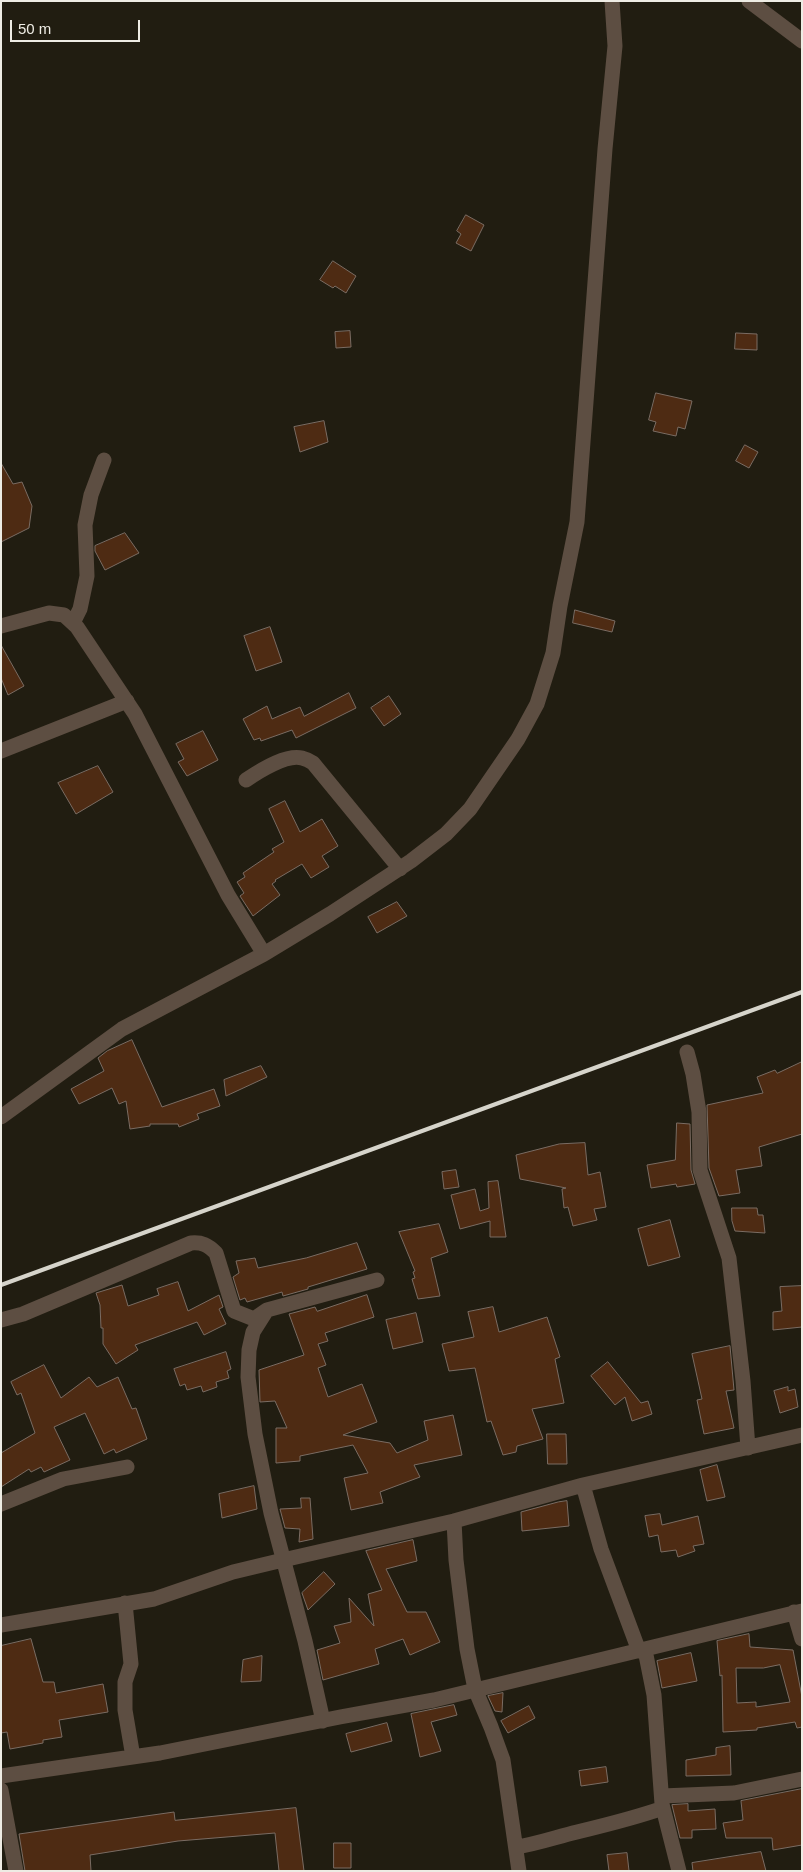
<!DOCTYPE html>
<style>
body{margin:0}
#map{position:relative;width:803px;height:1872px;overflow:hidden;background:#211d11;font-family:Helvetica,sans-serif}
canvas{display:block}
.frame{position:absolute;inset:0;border:2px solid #eeece4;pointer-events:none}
.scale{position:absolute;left:10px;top:20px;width:130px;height:22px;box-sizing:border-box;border:2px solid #eeece4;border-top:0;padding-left:6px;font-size:15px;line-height:18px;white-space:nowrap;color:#eeece4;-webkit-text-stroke:4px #211d11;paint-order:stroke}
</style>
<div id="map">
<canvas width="803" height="1872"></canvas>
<div class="frame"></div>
<div class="scale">50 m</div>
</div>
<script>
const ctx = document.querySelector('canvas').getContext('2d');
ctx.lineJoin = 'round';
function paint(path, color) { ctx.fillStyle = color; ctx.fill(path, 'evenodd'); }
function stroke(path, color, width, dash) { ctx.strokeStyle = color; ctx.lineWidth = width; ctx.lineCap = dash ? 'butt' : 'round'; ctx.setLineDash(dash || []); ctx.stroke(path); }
const building = new Path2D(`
 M 466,215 L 484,225 L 471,251 L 456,243 L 461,234 L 457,231 Z
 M 333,261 L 356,276 L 346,293 L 335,286 L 333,288 L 320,280 Z
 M 350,331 L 351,347 L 336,348 L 335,332 Z
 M 736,333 L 757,334 L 757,350 L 735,349 Z
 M 656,393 L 692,401 L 685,429 L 678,427 L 676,436 L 653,431 L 656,422 L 649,420 Z
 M 324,421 L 328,442 L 300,452 L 294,427 Z
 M 745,445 L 758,452 L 749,468 L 736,461 Z
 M 1,463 L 13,484 L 22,482 L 32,506 L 29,528 L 1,542 Z
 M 125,533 L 139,553 L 105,570 L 95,551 L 95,546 Z
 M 575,610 L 615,621 L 612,632 L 573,623 Z
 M 270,627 L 282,662 L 256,671 L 244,636 Z
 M 1,645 L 24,686 L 8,695 L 1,678 Z
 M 349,693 L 356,708 L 296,738 L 292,730 L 261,741 L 260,738 L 254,740 L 243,719 L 267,706 L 272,719 L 300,707 L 304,716 Z
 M 389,696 L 401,714 L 384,726 L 371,708 Z
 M 203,731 L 218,760 L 187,776 L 178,762 L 184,759 L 176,744 Z
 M 98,766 L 113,792 L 76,814 L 58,783 Z
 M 285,801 L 300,832 L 322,819 L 338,846 L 322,856 L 329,867 L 311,878 L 302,864 L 275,880 L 276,881 L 272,884 L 280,895 L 253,916 L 240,896 L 244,893 L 237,882 L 245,877 L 243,873 L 274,852 L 272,849 L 284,842 L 269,809 Z
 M 397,902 L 407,916 L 377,933 L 368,917 Z
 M 132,1040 L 162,1107 L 214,1089 L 220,1106 L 197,1114 L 199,1119 L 179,1127 L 178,1124 L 150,1124 L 150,1126 L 130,1129 L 126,1101 L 119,1104 L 112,1088 L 79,1104 L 71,1089 L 104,1071 L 98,1058 L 107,1051 Z
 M 802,1062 L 802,1134 L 759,1147 L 762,1166 L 736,1170 L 740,1193 L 719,1196 L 709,1168 L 707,1105 L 763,1093 L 757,1077 L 775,1070 L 777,1073 Z
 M 261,1066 L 267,1077 L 226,1096 L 224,1080 Z
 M 677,1123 L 690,1124 L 691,1170 L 695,1184 L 677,1187 L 676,1184 L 651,1188 L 647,1165 L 675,1160 Z
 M 585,1143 L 588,1175 L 600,1172 L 606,1207 L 594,1209 L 597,1220 L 573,1226 L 568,1207 L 564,1208 L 562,1189 L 566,1188 L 520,1179 L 516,1155 L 559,1144 Z
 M 456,1170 L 459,1187 L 444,1189 L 442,1172 Z
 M 498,1181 L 506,1237 L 490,1237 L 490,1221 L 460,1229 L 451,1195 L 475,1189 L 480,1211 L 489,1208 L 488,1182 Z
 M 732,1208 L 757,1208 L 758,1215 L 763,1215 L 765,1233 L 735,1231 L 732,1221 Z
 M 670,1220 L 680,1257 L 648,1266 L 638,1229 Z
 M 439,1224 L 448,1252 L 431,1258 L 440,1296 L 418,1299 L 412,1279 L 415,1278 L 413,1272 L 415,1271 L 399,1232 Z
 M 357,1243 L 367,1269 L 308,1287 L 308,1289 L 283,1296 L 282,1292 L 247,1302 L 245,1298 L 240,1300 L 233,1277 L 239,1273 L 236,1261 L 255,1258 L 258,1268 L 306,1258 Z
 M 178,1282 L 188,1311 L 219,1295 L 223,1307 L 219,1309 L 226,1324 L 204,1335 L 197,1322 L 135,1345 L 138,1350 L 116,1364 L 103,1344 L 103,1328 L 101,1328 L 100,1305 L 96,1293 L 122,1285 L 128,1306 L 159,1295 L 157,1289 Z
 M 802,1286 L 802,1327 L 773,1330 L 773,1312 L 782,1311 L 780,1287 Z
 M 367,1295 L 374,1317 L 325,1333 L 328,1341 L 318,1344 L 326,1365 L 318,1368 L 328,1397 L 362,1384 L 377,1422 L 343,1435 L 390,1443 L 397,1453 L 428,1440 L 424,1421 L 453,1415 L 462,1455 L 414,1465 L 420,1477 L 380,1492 L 383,1503 L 351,1510 L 344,1478 L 368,1473 L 353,1445 L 300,1456 L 300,1461 L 276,1463 L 276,1428 L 287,1428 L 275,1401 L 260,1402 L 259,1370 L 304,1355 L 289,1314 L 315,1307 L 317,1311 Z
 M 493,1307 L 499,1332 L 547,1317 L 560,1357 L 555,1359 L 564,1403 L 532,1409 L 543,1439 L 517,1446 L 516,1452 L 503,1455 L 491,1421 L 487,1422 L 475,1368 L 449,1371 L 442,1344 L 474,1337 L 468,1312 Z
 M 416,1313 L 423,1342 L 393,1349 L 386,1320 Z
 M 730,1346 L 734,1390 L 726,1391 L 734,1428 L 704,1434 L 697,1400 L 702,1399 L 692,1354 Z
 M 226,1352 L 231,1369 L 227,1371 L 229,1378 L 216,1382 L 217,1387 L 203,1392 L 201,1386 L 187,1390 L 185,1384 L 180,1386 L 174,1369 Z
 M 608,1362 L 641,1403 L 648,1401 L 652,1414 L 632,1421 L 625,1397 L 615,1405 L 591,1376 Z
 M 44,1365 L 61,1398 L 89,1377 L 97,1387 L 118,1377 L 132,1409 L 136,1408 L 147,1439 L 116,1453 L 114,1449 L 104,1454 L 85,1413 L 54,1427 L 70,1460 L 44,1472 L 41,1467 L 31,1472 L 29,1469 L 1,1487 L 1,1453 L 35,1433 L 21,1393 L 17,1395 L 11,1382 Z
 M 788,1387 L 788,1391 L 795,1389 L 798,1407 L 780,1413 L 774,1391 Z
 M 547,1434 L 566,1434 L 567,1464 L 548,1464 Z
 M 717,1465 L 725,1497 L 707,1501 L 700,1470 Z
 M 254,1486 L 257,1509 L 222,1518 L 219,1494 Z
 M 301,1498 L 310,1498 L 313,1539 L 299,1542 L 300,1529 L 285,1528 L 280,1509 L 301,1508 Z
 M 567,1501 L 569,1526 L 522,1531 L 521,1512 L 558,1502 Z
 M 660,1514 L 662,1525 L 698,1516 L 704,1544 L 693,1546 L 695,1551 L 678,1557 L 676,1550 L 661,1552 L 658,1535 L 649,1537 L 645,1516 Z
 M 413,1540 L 417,1561 L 386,1569 L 407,1612 L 426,1612 L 440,1642 L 410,1655 L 403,1639 L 375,1649 L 379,1664 L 323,1680 L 317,1650 L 340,1643 L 334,1626 L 351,1622 L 349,1598 L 374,1626 L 368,1594 L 382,1590 L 366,1551 Z
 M 324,1572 L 335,1584 L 308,1610 L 302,1593 Z
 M 749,1634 L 750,1647 L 793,1650 L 802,1697 L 802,1727 L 797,1728 L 795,1722 L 757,1728 L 757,1730 L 723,1732 L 722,1675 L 720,1676 L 717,1641 ZM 780,1665 L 790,1702 L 756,1707 L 756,1702 L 737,1703 L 736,1668 L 763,1668 Z
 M 31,1639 L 43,1682 L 54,1682 L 56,1693 L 103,1684 L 108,1712 L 59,1720 L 62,1737 L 43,1740 L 43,1743 L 10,1749 L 7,1732 L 1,1733 L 1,1646 Z
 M 691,1653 L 697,1681 L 662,1688 L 657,1661 Z
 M 262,1656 L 261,1681 L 241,1682 L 243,1660 Z
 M 503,1693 L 502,1712 L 495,1711 L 488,1696 Z
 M 454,1705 L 457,1715 L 431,1722 L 441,1751 L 420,1757 L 411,1714 Z
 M 529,1706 L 535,1718 L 508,1733 L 501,1721 Z
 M 387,1723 L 392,1741 L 351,1752 L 346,1734 Z
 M 730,1746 L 731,1775 L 686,1776 L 686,1760 L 716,1755 L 716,1748 Z
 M 606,1767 L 608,1782 L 581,1786 L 579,1771 Z
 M 802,1789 L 802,1845 L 773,1850 L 772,1838 L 726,1838 L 723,1823 L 743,1820 L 741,1801 Z
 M 688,1804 L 688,1811 L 715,1809 L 716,1829 L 692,1830 L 692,1838 L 680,1838 L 672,1805 Z
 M 296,1808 L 304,1871 L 279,1871 L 275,1833 L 178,1841 L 90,1855 L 91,1871 L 25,1871 L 19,1834 L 174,1812 L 175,1820 Z
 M 334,1843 L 351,1843 L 351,1868 L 334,1868 Z
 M 761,1852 L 766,1871 L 693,1871 L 692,1863 Z
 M 627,1853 L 629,1871 L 609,1871 L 607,1855 Z`);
const street = new Path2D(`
 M 749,1 L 802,41
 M 73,623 L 80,609 L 87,576 L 85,525 L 91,495 L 104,460
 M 1,626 L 49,613 L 64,615 L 77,627 L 135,714 L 228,895 L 264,954
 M 1,751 L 127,701
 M 246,780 C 259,771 286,754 302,758 C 306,759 310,761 313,763 L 400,869
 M 687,1052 L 693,1074 L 699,1112 L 700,1170 L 729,1258 L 743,1381 L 748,1448
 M 1,1117 L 122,1029 L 264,954 L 330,914 L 411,861 L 446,834 L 470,809 L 518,739 L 537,704 L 553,653 L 560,606 L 577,522 L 605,149 L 615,46 L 612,1
 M 265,1313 L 253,1332 L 249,1350 L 248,1377 L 255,1434 L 271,1513 L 305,1641 L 323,1721
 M 1,1320 L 23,1314 L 191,1243 C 202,1242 208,1245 216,1253 L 234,1311 L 254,1319 L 267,1310 L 377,1280
 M 583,1485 L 601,1549 L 639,1651
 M 1,1504 L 63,1479 L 127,1467
 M 454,1521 L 456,1560 L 467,1649 L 475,1689 L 491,1727 L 503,1760 L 519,1871
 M 125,1603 L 131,1664 L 125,1682 L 125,1710 L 133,1757
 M 794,1612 L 802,1639
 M 1,1625 L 154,1599 L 233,1572 L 283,1560 L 454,1521 L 583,1485 L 802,1435
 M 645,1650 L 654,1695 L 662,1804 L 679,1871
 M 1,1776 L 160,1753 L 340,1717 L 434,1700 L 802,1611
 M 1,1790 L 16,1871
 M 662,1796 L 734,1793 L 802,1779
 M 516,1847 C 537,1844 556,1837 577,1832 C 606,1825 635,1818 663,1808`);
const rail = new Path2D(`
 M 1,1285 L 802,992`);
paint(building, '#4e2b13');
stroke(building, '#7a6c63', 1);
stroke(street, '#5d4e42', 15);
stroke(rail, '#d6d4cb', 4);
</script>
